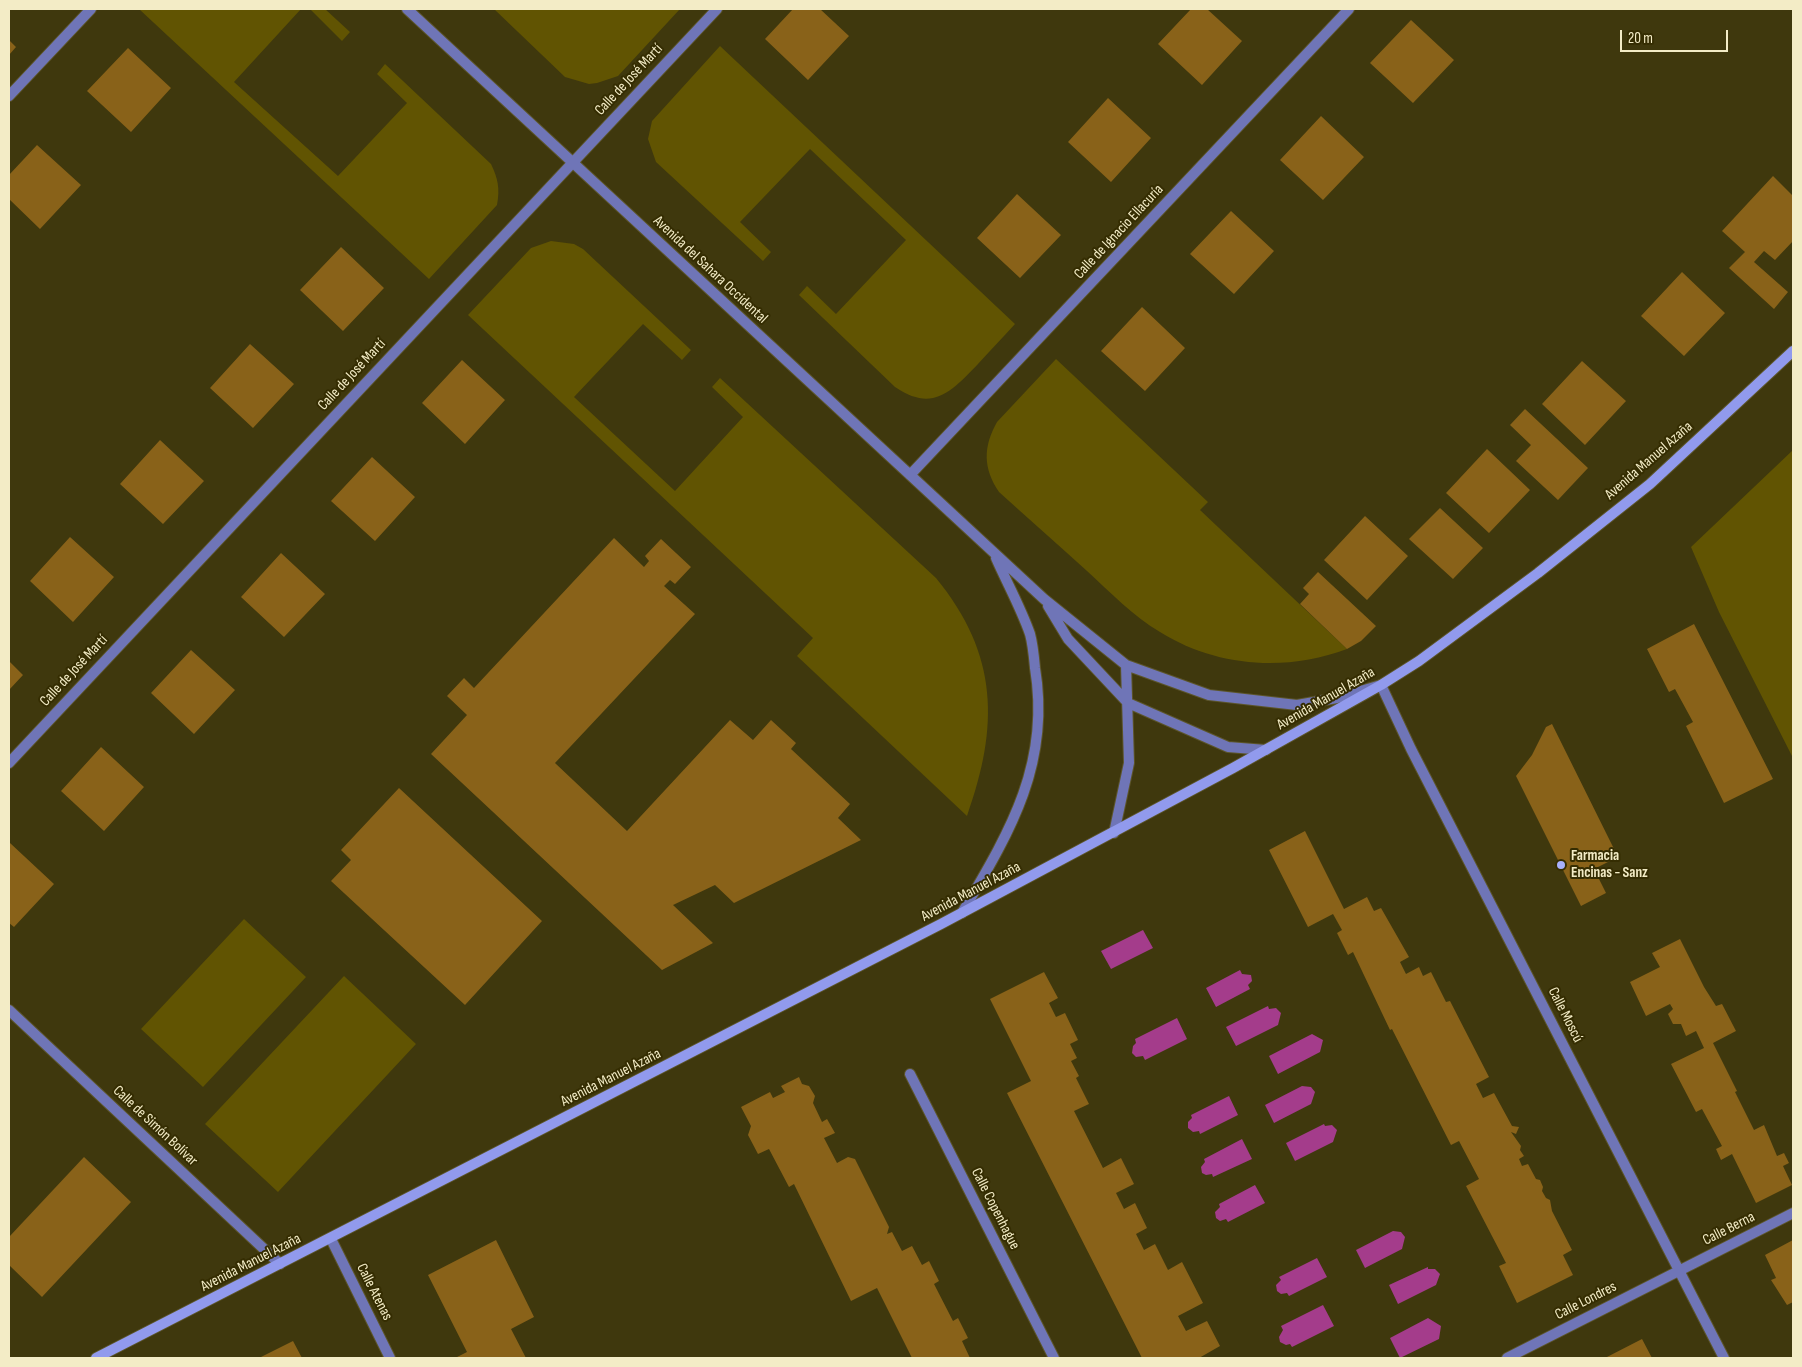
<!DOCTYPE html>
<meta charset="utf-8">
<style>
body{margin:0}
#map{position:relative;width:1802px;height:1367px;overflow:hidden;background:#3f380d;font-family:"Sofia Sans Condensed",sans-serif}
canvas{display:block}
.frame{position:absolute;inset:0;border:10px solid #f3ecc6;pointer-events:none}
.scale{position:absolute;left:1620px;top:30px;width:108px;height:22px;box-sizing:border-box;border:2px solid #f3ecc6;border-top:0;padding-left:6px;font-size:15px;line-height:18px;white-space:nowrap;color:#f3ecc6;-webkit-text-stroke:4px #352d02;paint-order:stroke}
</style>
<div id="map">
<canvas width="1802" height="1367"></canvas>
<div class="frame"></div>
<div class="scale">20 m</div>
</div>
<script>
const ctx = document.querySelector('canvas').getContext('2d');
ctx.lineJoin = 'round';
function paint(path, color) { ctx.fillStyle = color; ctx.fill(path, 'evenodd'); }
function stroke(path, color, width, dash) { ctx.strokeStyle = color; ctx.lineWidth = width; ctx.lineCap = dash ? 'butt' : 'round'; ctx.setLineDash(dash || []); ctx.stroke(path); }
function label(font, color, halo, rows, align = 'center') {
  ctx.font = font + ' "Sofia Sans Condensed",sans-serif'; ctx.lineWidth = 4; ctx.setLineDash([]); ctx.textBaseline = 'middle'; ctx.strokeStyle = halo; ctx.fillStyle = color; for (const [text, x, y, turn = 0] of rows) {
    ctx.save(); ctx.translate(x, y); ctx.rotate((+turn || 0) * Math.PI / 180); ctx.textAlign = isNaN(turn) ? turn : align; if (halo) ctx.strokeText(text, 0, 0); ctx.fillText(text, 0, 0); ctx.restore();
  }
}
const green = new Path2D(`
 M 139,9 L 301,9 L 234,82 L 338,176 L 407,103 L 377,74 L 385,64 L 491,164 C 498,179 500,188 497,205 L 429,279 Z
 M 310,9 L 325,9 L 350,32 L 342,41 Z
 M 494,9 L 680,9 L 618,76 L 597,83 L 589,84 L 565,77 Z
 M 720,46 L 1015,324 C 1003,337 990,351 978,364 C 952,391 933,413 895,387 L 799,295 L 807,286 L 836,314 L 906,240 L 810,149 L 740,222 L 771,252 L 763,261 L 656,162 L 648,139 L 652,121 Z
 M 551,241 L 574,244 L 583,249 L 691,350 L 682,360 L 643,324 L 574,397 L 675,491 L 743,417 L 712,387 L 720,378 L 936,578 C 999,655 999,726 967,816 L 797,656 L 813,638 L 468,315 L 531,248 Z
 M 1056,359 L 1208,502 L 1200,510 L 1347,649 C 1286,672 1216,667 1160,632 C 1133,616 1110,592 1087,571 C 1058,545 1028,518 999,492 C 983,468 983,447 997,422 Z
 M 1793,450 L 1793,758 L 1719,612 L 1691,547 Z
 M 244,919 L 306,977 L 203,1087 L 141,1029 Z
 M 344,976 L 416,1044 L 278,1192 L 205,1124 Z`);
const water = new Path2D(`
 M 1143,930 L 1153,948 L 1111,969 L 1101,951 Z
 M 1240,970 L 1242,974 L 1251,975 L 1252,981 L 1248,985 L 1250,989 L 1216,1007 L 1206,988 Z
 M 1268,1006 L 1269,1009 L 1276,1008 L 1281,1013 L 1278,1025 L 1236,1046 L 1226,1027 Z
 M 1177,1018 L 1187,1039 L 1145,1060 L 1143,1056 L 1136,1057 L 1132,1053 L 1133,1046 L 1136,1043 L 1135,1039 Z
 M 1312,1034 L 1323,1040 L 1320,1052 L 1278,1074 L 1269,1056 Z
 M 1302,1086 L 1311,1087 L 1315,1092 L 1311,1104 L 1274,1123 L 1265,1105 Z
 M 1229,1096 L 1238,1115 L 1200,1134 L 1199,1131 L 1193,1132 L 1188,1128 L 1188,1122 L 1192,1118 L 1191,1115 Z
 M 1324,1124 L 1325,1126 L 1332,1125 L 1337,1130 L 1333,1142 L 1295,1161 L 1286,1143 Z
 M 1242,1139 L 1252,1159 L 1213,1177 L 1212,1174 L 1206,1175 L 1202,1173 L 1201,1167 L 1205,1162 L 1204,1159 Z
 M 1255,1185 L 1265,1203 L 1228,1222 L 1226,1219 L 1220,1221 L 1216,1218 L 1215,1212 L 1220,1207 L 1219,1204 Z
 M 1393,1231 L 1401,1232 L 1405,1237 L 1402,1249 L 1365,1268 L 1356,1250 Z
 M 1317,1258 L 1327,1277 L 1289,1296 L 1287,1293 L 1281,1294 L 1277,1291 L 1276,1285 L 1281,1280 L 1279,1277 Z
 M 1428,1267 L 1428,1269 L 1435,1269 L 1440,1274 L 1436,1285 L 1398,1304 L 1389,1285 Z
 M 1323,1305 L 1334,1326 L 1292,1347 L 1290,1344 L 1286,1345 L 1280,1342 L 1279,1337 L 1283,1330 L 1281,1326 Z
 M 1428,1318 L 1441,1326 L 1439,1339 L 1400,1358 L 1390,1338 Z`);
const building = new Path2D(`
 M 793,9 L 820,9 L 849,36 L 808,80 L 765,39 Z
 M 1191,9 L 1207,9 L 1242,41 L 1202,85 L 1158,44 Z
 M 1411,20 L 1454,60 L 1413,103 L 1370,63 Z
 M 9,40 L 16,47 L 9,55 Z
 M 128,48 L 171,88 L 131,132 L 87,91 Z
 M 1108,98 L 1151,138 L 1111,182 L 1068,142 Z
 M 1321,116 L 1364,157 L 1323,200 L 1280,160 Z
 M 37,145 L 81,185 L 40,229 L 9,199 L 9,175 Z
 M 1773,176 L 1793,196 L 1793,241 L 1775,260 L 1764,251 L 1754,262 L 1788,292 L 1774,309 L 1729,268 L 1745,252 L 1722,231 Z
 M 1017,194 L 1061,235 L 1020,278 L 977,238 Z
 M 1231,211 L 1274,251 L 1234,294 L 1190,254 Z
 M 341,247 L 384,288 L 343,331 L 300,290 Z
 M 1682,272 L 1725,313 L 1684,356 L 1641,316 Z
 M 1142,307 L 1185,348 L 1145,391 L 1101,351 Z
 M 250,344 L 294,384 L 253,428 L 210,388 Z
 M 462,360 L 505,400 L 465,444 L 422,403 Z
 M 1582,361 L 1626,401 L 1585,445 L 1542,404 Z
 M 1525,409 L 1588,468 L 1558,500 L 1516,461 L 1531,445 L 1510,425 Z
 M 160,440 L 204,481 L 163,524 L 120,484 Z
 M 1487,449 L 1530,490 L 1489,533 L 1446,493 Z
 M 372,457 L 415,497 L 375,541 L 331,501 Z
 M 1440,508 L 1483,548 L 1453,579 L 1409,539 Z
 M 1365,516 L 1408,556 L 1367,600 L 1324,560 Z
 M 70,537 L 114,577 L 73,622 L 30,581 Z
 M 614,538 L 644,567 L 649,561 L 645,556 L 661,539 L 691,567 L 675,584 L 670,580 L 664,586 L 695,614 L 555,763 L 627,831 L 730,720 L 753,740 L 771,720 L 796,743 L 791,749 L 850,804 L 838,818 L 861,840 L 734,903 L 715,885 L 673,905 L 713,943 L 662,970 L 431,754 L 467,715 L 447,696 L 464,678 L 474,688 Z
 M 281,553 L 325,594 L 284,637 L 241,597 Z
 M 1318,572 L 1376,626 L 1361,641 L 1347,649 L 1300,604 L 1309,594 L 1303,588 Z
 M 1694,624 L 1773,779 L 1724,803 L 1686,726 L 1693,722 L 1675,689 L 1669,692 L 1647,649 Z
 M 191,650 L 235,690 L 194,734 L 151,693 Z
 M 9,661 L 23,675 L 9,690 Z
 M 1552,724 L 1618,857 L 1594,869 L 1606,893 L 1581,906 L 1516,776 L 1532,755 L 1546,727 Z
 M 101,747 L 144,787 L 104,831 L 61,791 Z
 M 399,788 L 542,921 L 465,1005 L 331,881 L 351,860 L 341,850 Z
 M 1305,831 L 1344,909 L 1367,897 L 1374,911 L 1381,908 L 1409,957 L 1400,962 L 1406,974 L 1419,967 L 1423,976 L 1431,972 L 1446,1002 L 1450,1001 L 1489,1077 L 1476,1084 L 1483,1098 L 1494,1093 L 1512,1126 L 1519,1127 L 1516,1134 L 1511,1132 L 1521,1146 L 1520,1150 L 1524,1156 L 1519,1159 L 1522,1166 L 1528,1164 L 1536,1179 L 1540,1180 L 1543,1187 L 1542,1191 L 1546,1198 L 1550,1200 L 1552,1211 L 1572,1250 L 1563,1255 L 1573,1275 L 1517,1303 L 1499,1266 L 1506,1263 L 1466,1186 L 1479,1179 L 1459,1141 L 1451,1145 L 1392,1029 L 1390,1030 L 1353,952 L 1348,955 L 1337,933 L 1342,930 L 1333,914 L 1308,927 L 1269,850 Z
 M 10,843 L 54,884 L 14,927 L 9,923 Z
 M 1680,939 L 1704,987 L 1716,1006 L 1722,1004 L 1736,1031 L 1713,1043 L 1737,1091 L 1735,1092 L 1754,1130 L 1764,1125 L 1777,1156 L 1784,1153 L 1789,1163 L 1783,1166 L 1792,1185 L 1756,1203 L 1732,1154 L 1721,1160 L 1716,1149 L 1722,1146 L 1702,1109 L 1696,1112 L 1671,1064 L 1704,1048 L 1696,1031 L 1686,1036 L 1681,1024 L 1673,1024 L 1668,1014 L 1673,1009 L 1670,1004 L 1646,1016 L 1630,982 L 1660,967 L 1652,953 Z
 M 1044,972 L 1058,998 L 1049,1003 L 1056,1017 L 1065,1013 L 1078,1040 L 1070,1044 L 1077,1058 L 1071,1061 L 1079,1076 L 1076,1078 L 1089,1104 L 1074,1111 L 1103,1168 L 1121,1158 L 1134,1184 L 1116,1193 L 1124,1209 L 1135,1203 L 1147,1228 L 1136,1234 L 1144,1250 L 1155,1244 L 1168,1270 L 1182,1262 L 1203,1303 L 1178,1316 L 1186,1331 L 1207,1321 L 1220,1346 L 1199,1358 L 1142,1358 L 1007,1093 L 1031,1081 L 990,999 Z
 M 799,1077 L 802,1084 L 809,1086 L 815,1096 L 813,1103 L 822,1122 L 827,1119 L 835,1133 L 824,1138 L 837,1163 L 848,1157 L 855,1159 L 889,1227 L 887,1234 L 892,1232 L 902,1251 L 912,1246 L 922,1265 L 929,1261 L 939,1281 L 934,1284 L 953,1321 L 958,1318 L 968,1338 L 962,1341 L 970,1358 L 912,1358 L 877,1288 L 851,1301 L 794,1184 L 789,1187 L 769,1149 L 758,1154 L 748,1135 L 751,1126 L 741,1107 L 770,1092 L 773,1098 L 785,1092 L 781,1086 Z
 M 84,1157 L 131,1202 L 42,1297 L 9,1265 L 9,1237 Z
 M 496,1240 L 534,1317 L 511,1329 L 526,1358 L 455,1358 L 467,1352 L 428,1275 Z
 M 1793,1240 L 1793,1302 L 1787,1305 L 1771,1280 L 1776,1278 L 1765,1255 Z
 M 1642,1339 L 1652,1358 L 1605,1358 Z
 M 293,1341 L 302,1358 L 259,1358 Z`);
const street = new Path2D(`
 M 407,9 L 1044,599 L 1126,665 L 1209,695 L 1297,705 L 1337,698 L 1381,685 L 1411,749 L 1724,1358
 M 9,96 L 91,9
 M 910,475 L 1349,9
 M 1048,606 L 1068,639 L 1128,703 L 1228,747 L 1266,750
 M 9,763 L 717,9
 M 1114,833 L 1129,763 L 1126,665
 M 962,913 C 1009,833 1051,765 1035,668 C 1034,657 1033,645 1030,634 C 1021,608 1007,583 996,558
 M 9,1010 L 280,1264
 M 910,1074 L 1054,1358
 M 331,1239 L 390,1358
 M 1507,1358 L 1793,1213`);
const secondary = new Path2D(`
 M 96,1358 L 941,924 L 1233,768 L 1381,685 L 1419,661 L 1538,573 L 1650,484 L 1793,351`);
const markers = [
 [1561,865,5,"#a8b0fc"]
];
const streetNames = [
 ["Calle de José Martí",629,80,-47],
 ["Calle de Ignacio Ellacuría",1119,232,-47],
 ["Avenida del Sahara Occidental",710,270,43],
 ["Calle de José Martí",352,375,-47],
 ["Avenida Manuel Azaña",1649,461,-41],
 ["Calle de José Martí",74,671,-47],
 ["Avenida Manuel Azaña",1326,699,-30],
 ["Avenida Manuel Azaña",971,892,-28],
 ["Calle Moscú",1565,1015,63],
 ["Avenida Manuel Azaña",611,1078,-27],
 ["Calle de Simón Bolívar",155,1126,43],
 ["Calle Copenhague",995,1209,63],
 ["Calle Berna",1729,1229,-27],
 ["Avenida Manuel Azaña",251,1263,-27],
 ["Calle Atenas",374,1292,63],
 ["Calle Londres",1586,1301,-27]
];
const poiNames = [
 ["Farmacia",1571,856],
 ["Encinas - Sanz",1571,873]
];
paint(green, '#615402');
paint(water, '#a43c8b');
paint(building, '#896219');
stroke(street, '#5c552b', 12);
stroke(secondary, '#5c552b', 12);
stroke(street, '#6f75b7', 10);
stroke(secondary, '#919aed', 10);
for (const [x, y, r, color] of markers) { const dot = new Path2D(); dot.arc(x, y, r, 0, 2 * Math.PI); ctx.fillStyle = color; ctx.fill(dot); stroke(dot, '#352d02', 2); }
label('15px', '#f3ecc6', '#352d02', streetNames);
label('bold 15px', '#f3ecc6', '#352d02', poiNames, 'left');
</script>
